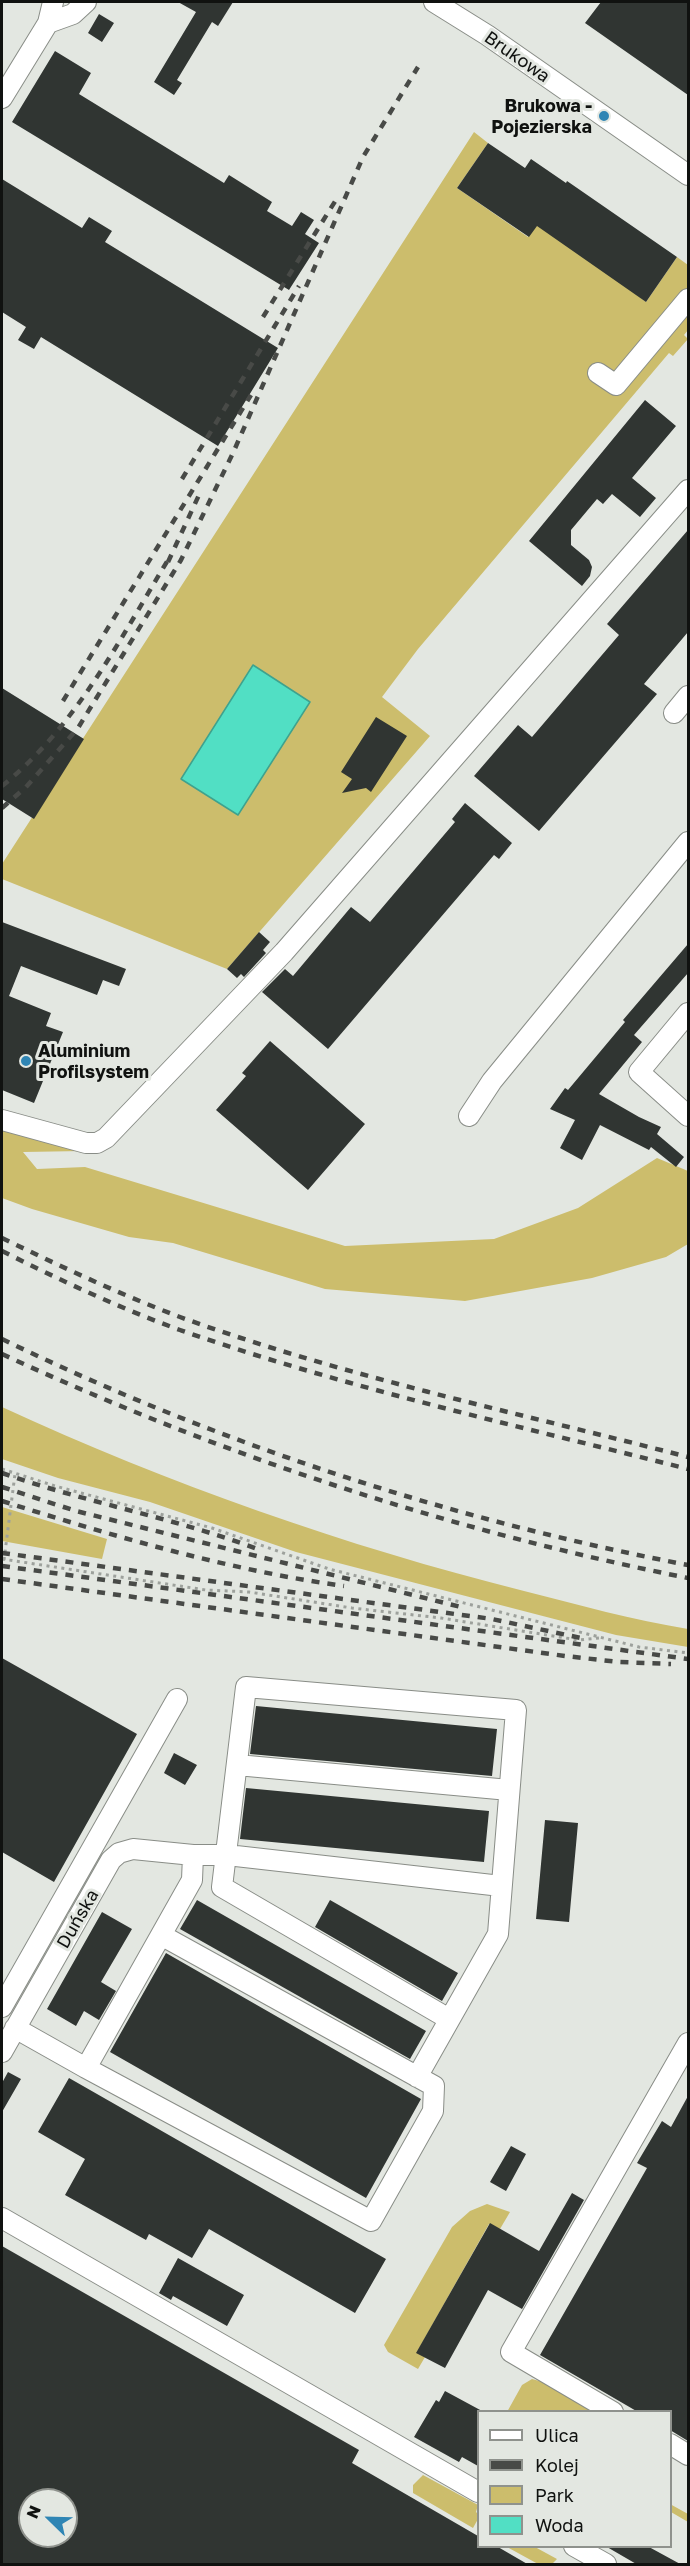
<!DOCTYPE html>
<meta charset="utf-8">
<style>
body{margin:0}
#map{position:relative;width:690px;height:2566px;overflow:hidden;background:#e3e7e1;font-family:"Golos Text",sans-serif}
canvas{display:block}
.frame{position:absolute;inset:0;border:3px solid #101210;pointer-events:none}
.legend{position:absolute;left:477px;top:2410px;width:195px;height:138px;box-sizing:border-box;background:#e3e7e1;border:2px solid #8f928d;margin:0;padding:8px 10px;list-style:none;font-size:18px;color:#101210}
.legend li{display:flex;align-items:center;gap:12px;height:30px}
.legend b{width:30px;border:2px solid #8f928d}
.north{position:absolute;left:18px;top:2488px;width:60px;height:60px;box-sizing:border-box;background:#e3e7e1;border:2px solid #8f928d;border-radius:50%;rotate:293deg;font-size:16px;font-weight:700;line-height:24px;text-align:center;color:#101210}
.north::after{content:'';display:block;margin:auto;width:21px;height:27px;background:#2f85b4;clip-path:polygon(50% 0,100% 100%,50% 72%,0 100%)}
</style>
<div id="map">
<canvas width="690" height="2566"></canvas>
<div class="frame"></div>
<ul class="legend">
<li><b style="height:8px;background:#fff"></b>Ulica</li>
<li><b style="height:8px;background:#484a47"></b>Kolej</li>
<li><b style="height:16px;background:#ccbd6c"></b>Park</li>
<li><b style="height:16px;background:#51dfc4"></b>Woda</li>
</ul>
<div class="north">N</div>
</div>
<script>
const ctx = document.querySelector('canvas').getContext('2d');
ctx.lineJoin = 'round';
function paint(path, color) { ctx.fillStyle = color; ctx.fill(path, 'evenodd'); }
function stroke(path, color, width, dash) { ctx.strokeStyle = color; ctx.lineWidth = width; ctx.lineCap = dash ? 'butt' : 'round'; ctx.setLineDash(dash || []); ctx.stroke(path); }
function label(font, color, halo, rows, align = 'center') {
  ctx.font = font + ' "Golos Text",sans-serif'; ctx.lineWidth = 6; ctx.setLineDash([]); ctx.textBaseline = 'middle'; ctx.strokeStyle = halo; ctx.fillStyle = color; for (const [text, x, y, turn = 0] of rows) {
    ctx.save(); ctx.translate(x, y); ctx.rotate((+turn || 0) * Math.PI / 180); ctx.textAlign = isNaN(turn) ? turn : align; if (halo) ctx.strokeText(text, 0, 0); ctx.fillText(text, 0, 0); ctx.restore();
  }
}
const green = new Path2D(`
 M 474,132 L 488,143 L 457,188 L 528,237 L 541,219 L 646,302 L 677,257 L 688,265 L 688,330 L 684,335 L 688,339 L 673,356 L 669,353 L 418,649 L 382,697 L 430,736 L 227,969 L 2,879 L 2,864 Z
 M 2,1129 L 83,1151 L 23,1152 L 37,1169 L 85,1167 L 345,1246 L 494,1239 L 578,1208 L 657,1158 L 688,1171 L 688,1244 L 666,1257 L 592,1278 L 465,1301 L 325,1289 L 173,1243 L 129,1237 L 32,1209 L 2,1198 Z
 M 2,1407 C 169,1484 345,1546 524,1591 C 579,1605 633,1620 688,1629 L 688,1647 L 616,1635 L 296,1552 L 150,1502 L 58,1478 L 2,1459 Z
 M 2,1507 L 107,1539 L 102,1559 L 2,1541 Z
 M 487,2204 L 510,2212 L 500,2229 L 489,2224 L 417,2352 L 425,2357 L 418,2369 L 388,2352 L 384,2345 L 452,2227 L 470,2211 Z
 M 532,2379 L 543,2382 L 594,2412 L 507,2412 L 522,2385 Z
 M 423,2475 L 478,2505 L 476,2512 L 478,2514 L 478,2519 L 473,2528 L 413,2493 L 413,2485 Z
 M 670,2504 L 688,2514 L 688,2522 L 671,2512 Z
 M 507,2547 L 535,2547 L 557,2559 L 552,2564 L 538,2564 Z`);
const water = new Path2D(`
 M 253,665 L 310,702 L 238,815 L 181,779 Z`);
const building = new Path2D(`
 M 178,2 L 233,2 L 218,26 L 212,22 L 177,80 L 182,83 L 174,95 L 154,82 L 196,12 Z
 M 601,2 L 688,2 L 688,95 L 585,23 Z
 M 99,14 L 114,23 L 102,42 L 88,33 Z
 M 55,51 L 91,73 L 79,94 L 224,183 L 229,175 L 272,202 L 267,211 L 292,226 L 301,212 L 314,220 L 305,234 L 319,243 L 289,290 L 12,122 Z
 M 488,143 L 525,168 L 531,159 L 566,183 L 567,181 L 677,257 L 646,302 L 537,226 L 529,237 L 457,188 Z
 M 2,179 L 82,228 L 89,217 L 112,231 L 105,242 L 278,348 L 218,446 L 41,337 L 34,349 L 18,340 L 26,327 L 2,312 Z
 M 645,400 L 676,426 L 632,478 L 656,498 L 640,517 L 612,494 L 603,504 L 597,499 L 571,530 L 571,545 L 589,560 L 592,567 L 590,576 L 582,586 L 529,541 Z
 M 688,530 L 688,632 L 644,684 L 657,694 L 539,831 L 474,776 L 518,725 L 532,737 L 619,635 L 607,624 Z
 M 2,688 L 84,739 L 34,819 L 2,799 Z
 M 376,717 L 407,736 L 371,792 L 366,788 L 342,793 L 352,779 L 341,772 Z
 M 465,803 L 512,843 L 499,859 L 494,855 L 328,1049 L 262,992 L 285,969 L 293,976 L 351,907 L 370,922 L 455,822 L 452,819 Z
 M 2,922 L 126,969 L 119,986 L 103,980 L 97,995 L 21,966 L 9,996 L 51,1013 L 46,1026 L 63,1032 L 34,1103 L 2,1090 Z
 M 259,932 L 270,942 L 263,950 L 266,953 L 244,977 L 241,974 L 237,978 L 227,969 Z
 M 688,944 L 688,973 L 634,1035 L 642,1042 L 599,1094 L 639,1117 L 661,1127 L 657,1134 L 684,1157 L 676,1167 L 651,1147 L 649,1150 L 600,1125 L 582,1160 L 560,1148 L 575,1120 L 550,1109 L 565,1088 L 568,1090 L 625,1022 L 623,1020 Z
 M 270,1041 L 365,1124 L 308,1190 L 216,1110 L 246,1076 L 242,1073 Z
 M 2,1658 L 137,1734 L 54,1882 L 2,1852 Z
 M 256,1706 L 497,1729 L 492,1776 L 250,1754 Z
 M 174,1753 L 197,1765 L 185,1785 L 164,1773 Z
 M 246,1788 L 489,1811 L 484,1862 L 240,1839 Z
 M 545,1820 L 578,1823 L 569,1922 L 536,1919 Z
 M 197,1900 L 426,2031 L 410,2059 L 180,1929 Z
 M 330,1900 L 458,1973 L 442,2001 L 315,1927 Z
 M 102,1912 L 132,1929 L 101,1982 L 116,1991 L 99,2020 L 84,2011 L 76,2026 L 47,2009 Z
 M 166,1953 L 421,2099 L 366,2198 L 110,2052 Z
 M 8,2072 L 21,2079 L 2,2112 L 2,2083 Z
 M 69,2078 L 386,2259 L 355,2313 L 209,2229 L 192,2258 L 149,2234 L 146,2240 L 65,2195 L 85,2159 L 38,2132 Z
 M 688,2096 L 688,2441 L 670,2430 L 670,2412 L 638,2412 L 540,2355 L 647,2168 L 637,2163 L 662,2121 L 671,2127 Z
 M 511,2146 L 526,2154 L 506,2191 L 490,2182 Z
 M 572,2193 L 584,2200 L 522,2309 L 488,2290 L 445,2368 L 416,2353 L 490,2223 L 539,2251 Z
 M 2,2246 L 359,2450 L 352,2463 L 478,2536 L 478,2547 L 498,2547 L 529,2565 L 2,2565 ZM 30,2500 L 66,2500 L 66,2536 L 30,2536 Z
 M 178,2258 L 244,2295 L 227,2326 L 173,2296 L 171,2300 L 159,2293 Z
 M 445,2391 L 482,2411 L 478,2412 L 478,2466 L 462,2457 L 459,2462 L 414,2437 L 436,2400 L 439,2402 Z
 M 607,2547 L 649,2547 L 682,2565 L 638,2565 Z`);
const path = new Path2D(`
 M 2,1469 L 55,1486 L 212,1528 L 329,1569 L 639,1647 L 688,1653
 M 2,1559 L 206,1590 L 249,1592 L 352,1608 L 441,1618 L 578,1640 L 599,1638
 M 4,1560 L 15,1474`);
const minor = new Path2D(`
 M 434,2 L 487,35 L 688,175
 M 48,23 L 73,14 L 86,2
 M 2,98 L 48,23 L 53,2
 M 598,373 L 616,385 L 688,299
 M 674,713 L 688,696
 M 688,1013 L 639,1072 L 688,1116
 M 469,1116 L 492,1081 L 688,842
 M 2,1120 L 86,1143 L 97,1143 L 106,1138 L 284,952 L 688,490
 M 237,1765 L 509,1790
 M 161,1935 L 434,2086 L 433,2111 L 371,2221 L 86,2068 L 192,1880 L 193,1855
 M 2,2007 L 177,1699
 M 15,2028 L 86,2068
 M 2,2052 L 111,1860 L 119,1853 L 133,1849 L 193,1855 L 227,1855 L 501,1886
 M 417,2077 L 498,1934 L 516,1710 L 246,1687 L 222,1887 L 449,2019
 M 2,2218 L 478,2492
 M 613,2412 L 511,2352 L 688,2043
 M 670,2444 L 688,2455
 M 574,2546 L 606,2564`);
const rail = new Path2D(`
 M 263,317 L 339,195
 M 182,479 L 299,286
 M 168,562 L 199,495
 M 63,701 L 251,395
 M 2,786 C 77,726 122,635 171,555
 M 2,808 L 26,787 L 78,728 L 181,560 L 233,453 L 363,157 L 418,67
 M 2,1238 C 60,1266 119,1294 180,1317 C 345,1377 519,1413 688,1457
 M 2,1251 C 60,1280 119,1308 180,1330 C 346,1388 519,1426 688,1469
 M 2,1339 C 218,1444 452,1520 688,1565
 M 2,1354 C 222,1456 451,1531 688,1578
 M 2,1473 C 87,1503 176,1518 260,1550
 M 2,1487 L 76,1511 L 465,1608
 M 2,1501 C 113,1536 228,1570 344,1586
 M 2,1553 L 492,1619 L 581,1638
 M 2,1566 L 688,1659
 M 2,1579 L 565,1656 L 619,1662 L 671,1664`);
const markers = [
 [604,116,6,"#2f85b4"],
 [26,1061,6,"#2f85b4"]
];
const streetNames = [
 ["Brukowa",517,57,35],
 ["Duńska",78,1919,-60]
];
const poiNames = [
 ["Brukowa -",592,106],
 ["Pojezierska",592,127],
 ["Aluminium",38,1051,"left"],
 ["Profilsystem",38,1072,"left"]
];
paint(green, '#ccbd6c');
paint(water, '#51dfc4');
stroke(water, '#3ea28e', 1.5);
paint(building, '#303532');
stroke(minor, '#898d87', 22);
stroke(path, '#9da19c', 3, [3, 4.5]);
stroke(minor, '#fff', 20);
stroke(rail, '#484a47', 4.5, [8, 8]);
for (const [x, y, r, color] of markers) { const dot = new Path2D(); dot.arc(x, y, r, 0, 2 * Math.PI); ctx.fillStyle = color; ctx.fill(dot); stroke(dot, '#e3e7e1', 2); }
label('18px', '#101210', '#e3e7e1', streetNames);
label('bold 18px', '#101210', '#e3e7e1', poiNames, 'right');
</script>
